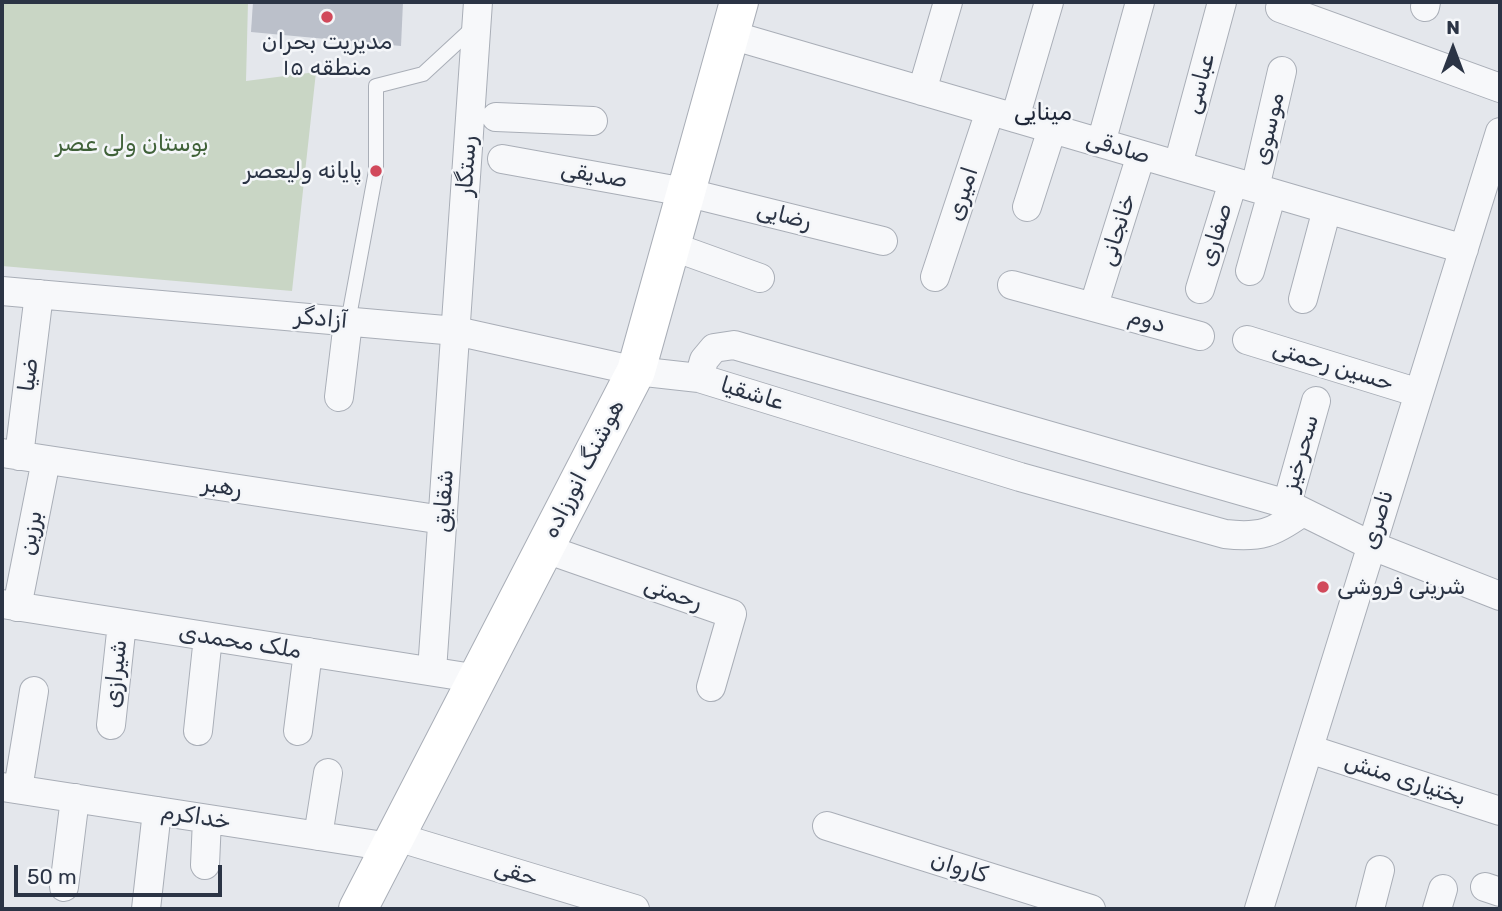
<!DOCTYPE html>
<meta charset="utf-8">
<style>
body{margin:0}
#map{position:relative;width:1502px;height:911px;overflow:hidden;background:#e4e7ec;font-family:Rubik,sans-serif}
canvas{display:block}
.frame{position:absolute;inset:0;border:4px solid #2b3445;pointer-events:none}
.north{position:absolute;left:1418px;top:14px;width:70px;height:70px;-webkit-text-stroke:5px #f4f6f9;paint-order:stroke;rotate:0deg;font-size:19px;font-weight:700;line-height:28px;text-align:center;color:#2b3445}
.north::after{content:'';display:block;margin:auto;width:24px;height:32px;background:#2b3445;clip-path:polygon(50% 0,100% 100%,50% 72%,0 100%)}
.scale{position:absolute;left:14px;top:865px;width:208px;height:32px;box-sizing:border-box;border:4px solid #2b3445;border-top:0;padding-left:9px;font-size:21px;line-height:24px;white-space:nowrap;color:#2b3445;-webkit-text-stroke:5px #f4f6f9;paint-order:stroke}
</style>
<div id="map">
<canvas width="1502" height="911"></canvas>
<div class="frame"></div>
<div class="north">N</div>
<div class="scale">50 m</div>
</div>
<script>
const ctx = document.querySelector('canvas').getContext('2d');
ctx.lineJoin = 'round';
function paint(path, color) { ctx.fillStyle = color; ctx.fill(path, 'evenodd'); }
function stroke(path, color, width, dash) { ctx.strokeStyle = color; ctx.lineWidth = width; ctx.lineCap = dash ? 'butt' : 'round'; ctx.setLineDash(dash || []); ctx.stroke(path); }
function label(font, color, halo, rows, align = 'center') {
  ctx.font = font + ' Rubik,"Noto Naskh Arabic",sans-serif'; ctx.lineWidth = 5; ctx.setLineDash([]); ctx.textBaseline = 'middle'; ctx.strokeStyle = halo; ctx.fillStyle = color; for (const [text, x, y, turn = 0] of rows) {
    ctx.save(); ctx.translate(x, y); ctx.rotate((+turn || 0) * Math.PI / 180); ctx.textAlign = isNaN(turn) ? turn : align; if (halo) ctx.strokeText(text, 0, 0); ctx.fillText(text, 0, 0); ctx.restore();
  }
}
const green = new Path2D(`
 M 2,2 L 248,2 L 246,81 L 316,72 L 292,291 L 2,266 Z`);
const building = new Path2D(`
 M 253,2 L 403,2 L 401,46 L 251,32 Z`);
const service = new Path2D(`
 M 348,322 L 376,171 L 376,86 L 423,74 L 475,26`);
const minor = new Path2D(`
 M 1425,7 L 1426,2
 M 1280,8 L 1500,88
 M 731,35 L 1464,249
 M 922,91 L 948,2
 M 496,117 L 593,121
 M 1015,118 L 1049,2
 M 1101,143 L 1140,2
 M 502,159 L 685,192 L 883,241
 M 1178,165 L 1222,2
 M 1255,188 L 1282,71
 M 1027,207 L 1052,129
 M 671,246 L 760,278
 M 1250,271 L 1272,193
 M 935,277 L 990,111
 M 1012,285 L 1200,336
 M 1200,289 L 1233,182
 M 2,291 L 456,331 L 636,371 L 699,378 L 1020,477 L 1225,534 C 1260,538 1273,533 1301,513
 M 1303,299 L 1327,209
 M 1094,305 L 1141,155
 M 1247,340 L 1419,393
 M 699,378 L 704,360 L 714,348 L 734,345 L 1287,504 L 1370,545 L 1500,596
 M 339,397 L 348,322
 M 2,453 L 443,520
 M 19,456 L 39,294
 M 1287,504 L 1316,401
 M 543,548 L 732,614 L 711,687
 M 2,604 L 479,679
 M 17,607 L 46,460
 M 432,671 L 478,2
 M 111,725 L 122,623
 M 198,731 L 208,637
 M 298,731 L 308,652
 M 1309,749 L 1500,811
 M 2,787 L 390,847
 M 18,789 L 34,691
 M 827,826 L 1091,909
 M 318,836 L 328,773
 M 397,837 L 635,909
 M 205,865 L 207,819
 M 64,887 L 75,798
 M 1485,887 L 1500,892
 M 146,909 L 157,811
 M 1259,909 L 1500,132
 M 1370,909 L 1380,870
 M 1437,909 L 1443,889`);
const secondary = new Path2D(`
 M 358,909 L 636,371 L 739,2`);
const markers = [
 [327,17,7,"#d1495b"],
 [376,171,7,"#d1495b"],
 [1323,587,7,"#d1495b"]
];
const poiNames = [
 ["مدیریت بحران",327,42],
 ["منطقه ۱۵",327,68],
 ["پایانه ولیعصر",362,171,"right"],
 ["شرینی فروشی",1337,587,"left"]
];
const streetNames = [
 ["عباسی",1200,84,-75],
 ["موسوی",1269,129,-77],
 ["صادقی",1118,148,16],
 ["رستگار",467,166,-86],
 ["صدیقی",594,175,10],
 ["امیری",963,194,-72],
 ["رضایی",784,216,14],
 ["خانجانی",1118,230,-73],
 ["صفاری",1216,235,-73],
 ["آزادگر",321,319,5],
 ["دوم",1147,321,16],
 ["حسین رحمتی",1333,366,17],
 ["ضیا",29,375,-83],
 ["عاشقیا",752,394,17],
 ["سحرخیز",1301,453,-74],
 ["هوشنگ انورزاده",584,469,-63],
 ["رهبر",222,487,9],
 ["شقایق",444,501,-86],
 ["ناصری",1378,520,-73],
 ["برزین",31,533,-79],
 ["رحمتی",673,594,19],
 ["ملک محمدی",240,642,9],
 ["شیرازی",116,674,-84],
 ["بختیاری منش",1405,780,18],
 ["خداکرم",196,817,9],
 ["کاروان",959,868,17],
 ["حقی",516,873,17]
];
const parkNames = [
 ["بوستان ولی عصر",132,144]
];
const neighbourhoodNames = [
 ["مینایی",1043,113]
];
paint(green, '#c9d6c5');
paint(building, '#bbc0ca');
stroke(service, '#a9aeb7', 16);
stroke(minor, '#a9aeb7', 30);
stroke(secondary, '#a9aeb7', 40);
stroke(service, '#f7f8fa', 14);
stroke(minor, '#f7f8fa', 28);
stroke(secondary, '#fff', 38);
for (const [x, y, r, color] of markers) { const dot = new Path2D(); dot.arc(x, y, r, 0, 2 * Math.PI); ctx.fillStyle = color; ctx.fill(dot); stroke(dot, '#f4f6f9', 2.5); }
label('23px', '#2b3445', '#f4f6f9', poiNames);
label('23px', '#2b3445', '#f4f6f9', streetNames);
label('23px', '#3f6138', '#f4f6f9', parkNames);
label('24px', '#1d2536', '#f4f6f9', neighbourhoodNames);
</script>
